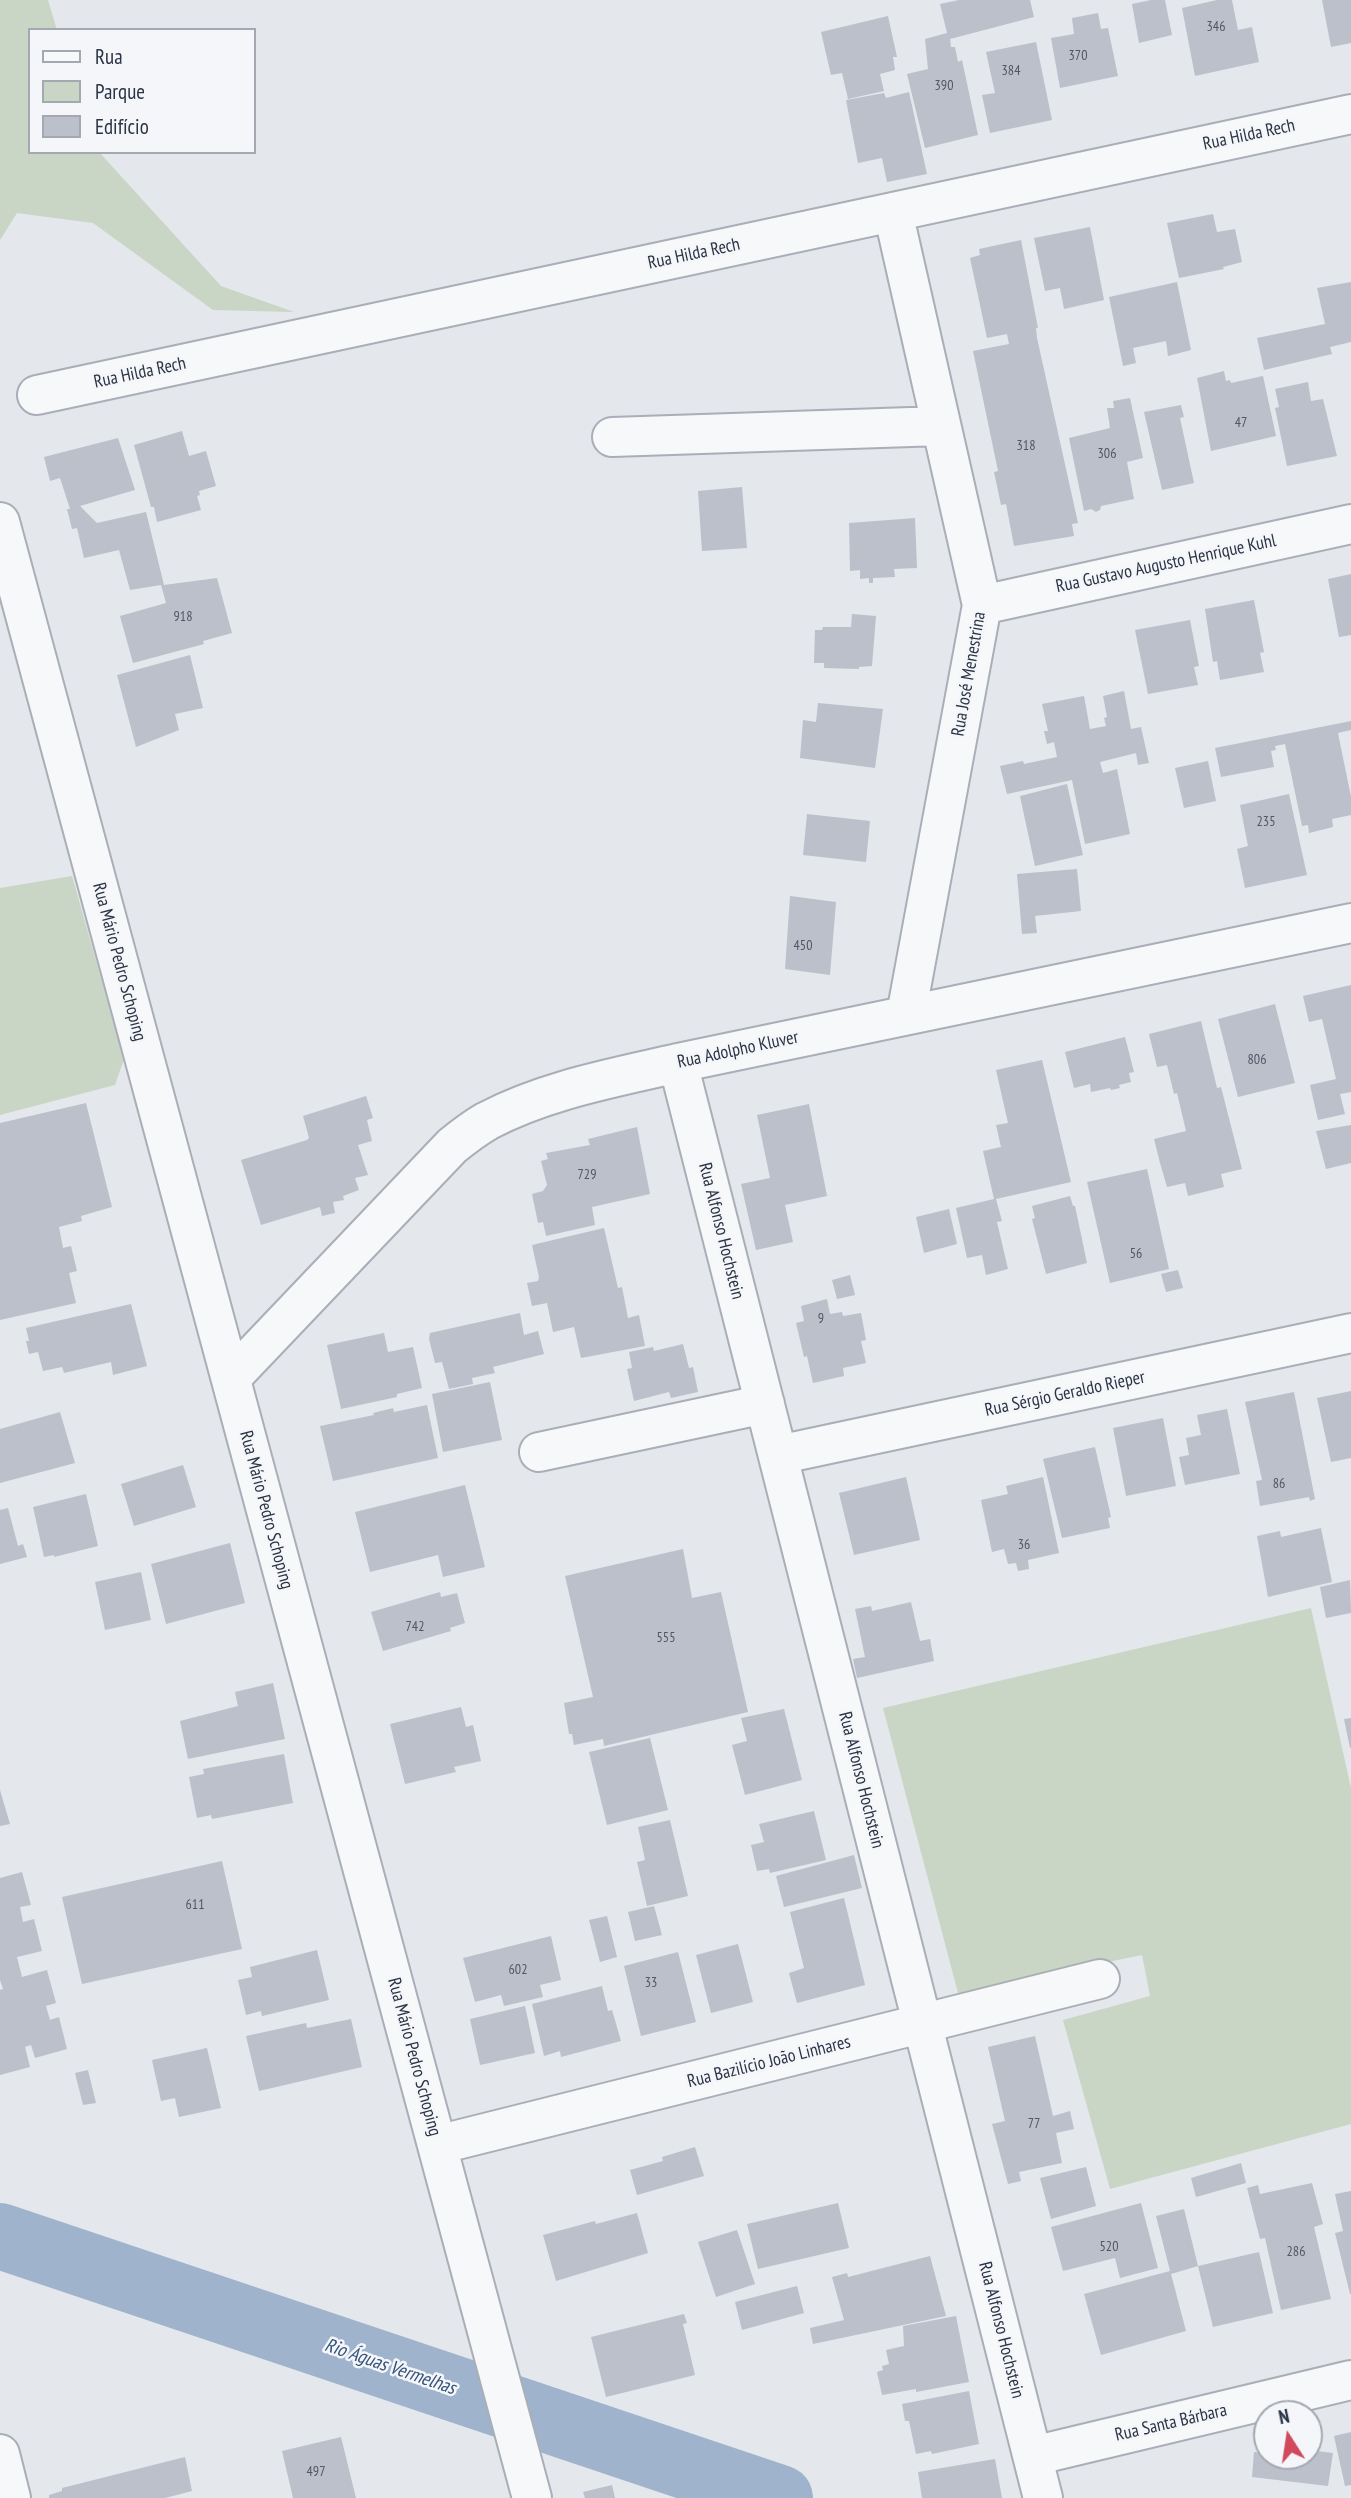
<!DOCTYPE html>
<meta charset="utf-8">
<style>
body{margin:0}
#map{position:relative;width:1351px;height:2498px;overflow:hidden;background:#e4e7ec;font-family:"PT Sans Narrow",sans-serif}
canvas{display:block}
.legend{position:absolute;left:28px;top:28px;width:228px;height:126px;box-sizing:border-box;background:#f4f6f9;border:2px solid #a4a8b1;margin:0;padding:9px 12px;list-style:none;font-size:21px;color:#2b3445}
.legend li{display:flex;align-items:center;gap:14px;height:35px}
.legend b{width:35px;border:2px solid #a4a8b1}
.north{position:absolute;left:1253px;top:2400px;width:70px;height:70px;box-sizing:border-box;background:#f4f6f9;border:2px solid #a4a8b1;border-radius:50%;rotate:348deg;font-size:19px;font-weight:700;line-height:28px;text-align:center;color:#2b3445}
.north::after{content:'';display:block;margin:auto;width:24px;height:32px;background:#d1495b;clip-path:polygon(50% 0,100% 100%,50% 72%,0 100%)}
</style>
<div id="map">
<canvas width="1351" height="2498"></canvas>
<ul class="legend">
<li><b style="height:9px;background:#f7f8fa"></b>Rua</li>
<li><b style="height:19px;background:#c9d6c5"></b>Parque</li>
<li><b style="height:19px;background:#bbc0ca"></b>Edifício</li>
</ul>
<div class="north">N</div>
</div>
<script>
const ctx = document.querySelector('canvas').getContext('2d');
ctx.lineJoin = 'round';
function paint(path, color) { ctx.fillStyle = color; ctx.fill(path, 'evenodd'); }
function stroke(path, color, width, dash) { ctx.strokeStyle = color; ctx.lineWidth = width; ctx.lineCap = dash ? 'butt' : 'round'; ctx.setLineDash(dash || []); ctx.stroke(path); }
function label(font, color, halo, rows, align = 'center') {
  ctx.font = font + ' "PT Sans Narrow",sans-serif'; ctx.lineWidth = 5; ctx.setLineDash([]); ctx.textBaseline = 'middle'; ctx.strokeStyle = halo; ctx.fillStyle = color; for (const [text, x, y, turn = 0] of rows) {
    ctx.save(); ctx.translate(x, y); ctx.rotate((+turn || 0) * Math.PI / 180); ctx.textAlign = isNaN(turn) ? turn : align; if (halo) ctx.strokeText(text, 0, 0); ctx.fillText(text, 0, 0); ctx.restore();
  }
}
const green = new Path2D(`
 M 0,0 L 48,0 L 57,30 L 30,30 L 30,152 L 99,152 L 221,286 L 294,312 L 213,310 L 93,223 L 17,213 L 0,240 Z
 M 72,876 L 124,1059 L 115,1085 L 0,1115 L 0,888 Z
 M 1311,1608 L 1351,1788 L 1351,2124 L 1110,2189 L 1063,2020 L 1150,1996 L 1142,1955 L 958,1993 L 883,1708 Z`);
const river = new Path2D(`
 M 0,2236 L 780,2498`);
const building = new Path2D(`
 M 959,0 L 1030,0 L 1034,17 L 950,39 L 951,47 L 955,47 L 958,62 L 962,60 L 978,135 L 925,148 L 907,74 L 928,69 L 925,39 L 947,33 L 940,4 Z
 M 1151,0 L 1165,0 L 1172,35 L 1139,43 L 1132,4 Z
 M 1217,0 L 1232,0 L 1238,30 L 1252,27 L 1259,62 L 1195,76 L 1182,8 Z
 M 1322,0 L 1351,0 L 1351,43 L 1331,47 Z
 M 1098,13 L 1101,29 L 1108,28 L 1118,76 L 1060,88 L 1051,38 L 1074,34 L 1072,18 Z
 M 888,16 L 897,57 L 893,57 L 895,70 L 880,74 L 884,91 L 848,99 L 842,73 L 831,75 L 821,32 Z
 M 1036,42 L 1052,120 L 990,133 L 982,95 L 995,93 L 986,52 Z
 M 909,92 L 927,174 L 887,182 L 882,158 L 858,163 L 846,100 L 884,93 L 886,98 Z
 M 1213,214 L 1217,232 L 1235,229 L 1242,262 L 1223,267 L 1224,269 L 1179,278 L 1167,223 Z
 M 1090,227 L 1104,300 L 1064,309 L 1060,288 L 1045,291 L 1034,238 Z
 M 1021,240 L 1038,328 L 1036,328 L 1037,338 L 1078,523 L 1072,524 L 1074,536 L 1014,546 L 1006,504 L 1001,505 L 994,472 L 998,471 L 973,351 L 1009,344 L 1007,334 L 987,338 L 970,258 L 980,255 L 979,249 Z
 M 1177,282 L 1191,350 L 1168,356 L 1166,341 L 1133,348 L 1136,363 L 1123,366 L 1109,297 Z
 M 1351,282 L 1351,342 L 1330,347 L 1332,354 L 1264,370 L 1257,338 L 1325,324 L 1317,288 Z
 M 1224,371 L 1226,381 L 1230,380 L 1231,383 L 1263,376 L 1276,436 L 1211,451 L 1197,378 Z
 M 1308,382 L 1311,401 L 1323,399 L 1337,456 L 1287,466 L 1275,408 L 1279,407 L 1275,389 Z
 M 1130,398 L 1143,458 L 1127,462 L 1134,499 L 1101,506 L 1100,510 L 1096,512 L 1091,509 L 1084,511 L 1069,438 L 1110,428 L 1107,408 L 1114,408 L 1113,401 Z
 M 1181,405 L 1184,417 L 1180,418 L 1194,483 L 1162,490 L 1144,412 Z
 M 182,431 L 189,456 L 206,451 L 216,486 L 199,491 L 200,495 L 197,496 L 201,510 L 157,522 L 154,507 L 151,507 L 134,445 Z
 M 118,438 L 135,490 L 80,506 L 97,523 L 146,512 L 164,585 L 217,578 L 232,633 L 203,641 L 204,644 L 133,663 L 120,616 L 166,603 L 161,585 L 130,590 L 119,550 L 84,558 L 77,528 L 72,529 L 67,509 L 70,509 L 60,478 L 50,481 L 44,457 Z
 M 742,487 L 747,548 L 702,551 L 698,491 Z
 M 915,518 L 917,568 L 894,569 L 895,577 L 873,578 L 873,583 L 869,583 L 869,578 L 860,579 L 860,570 L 850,571 L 849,523 Z
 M 1351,574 L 1351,635 L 1339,637 L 1328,579 Z
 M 1254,600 L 1264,652 L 1260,653 L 1264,672 L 1220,680 L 1217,661 L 1213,662 L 1205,609 Z
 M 852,614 L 876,616 L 872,666 L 859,667 L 859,669 L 824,668 L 824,663 L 814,663 L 815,630 L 822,630 L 823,627 L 851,627 Z
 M 1190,620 L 1199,666 L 1194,667 L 1198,685 L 1148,694 L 1135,630 Z
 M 190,655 L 203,708 L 175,714 L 179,730 L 136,747 L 117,675 Z
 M 1124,691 L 1131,729 L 1141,727 L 1149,763 L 1138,765 L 1136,753 L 1100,762 L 1103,773 L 1117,769 L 1130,834 L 1085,844 L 1072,780 L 1007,794 L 1000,766 L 1023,761 L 1024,764 L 1057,757 L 1054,742 L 1047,744 L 1044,731 L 1048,731 L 1042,704 L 1084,696 L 1090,729 L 1106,726 L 1104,718 L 1107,717 L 1103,696 Z
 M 818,703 L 883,709 L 875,768 L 800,758 L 803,720 L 816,722 Z
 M 1351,721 L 1351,730 L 1338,733 L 1351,797 L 1351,815 L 1332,819 L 1333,827 L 1309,833 L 1308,825 L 1302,826 L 1285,744 L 1275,746 L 1276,750 L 1271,751 L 1274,767 L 1221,777 L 1215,748 Z
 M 1208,761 L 1216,801 L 1184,808 L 1175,768 Z
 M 1067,784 L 1083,855 L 1035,866 L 1020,796 Z
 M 1289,794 L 1307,875 L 1245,888 L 1237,849 L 1248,846 L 1240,805 Z
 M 807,814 L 870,821 L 866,862 L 803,855 Z
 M 1077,869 L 1081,911 L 1035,916 L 1037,933 L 1022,934 L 1017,874 Z
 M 790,896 L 836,902 L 830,975 L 785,969 Z
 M 1351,985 L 1351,1092 L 1340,1094 L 1345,1114 L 1318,1120 L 1310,1085 L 1336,1079 L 1322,1019 L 1309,1022 L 1303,996 Z
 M 1275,1004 L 1295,1083 L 1238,1097 L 1218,1019 Z
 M 1201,1021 L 1217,1088 L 1221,1087 L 1242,1169 L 1221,1174 L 1224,1187 L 1188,1196 L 1185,1183 L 1167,1187 L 1160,1163 L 1154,1139 L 1186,1131 L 1177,1093 L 1174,1094 L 1167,1065 L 1157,1067 L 1149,1034 Z
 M 1125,1037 L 1134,1072 L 1129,1073 L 1131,1082 L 1119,1085 L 1120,1088 L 1111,1090 L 1110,1088 L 1091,1092 L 1090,1084 L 1074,1088 L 1065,1052 Z
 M 1042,1060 L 1071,1182 L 996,1199 L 1002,1221 L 997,1222 L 1008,1269 L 986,1275 L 982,1255 L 967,1258 L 956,1208 L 994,1199 L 983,1151 L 1001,1147 L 996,1125 L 1008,1123 L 996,1070 Z
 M 366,1096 L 373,1118 L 367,1120 L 372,1141 L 358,1145 L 368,1175 L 355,1178 L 359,1190 L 343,1196 L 344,1200 L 333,1202 L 335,1213 L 322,1216 L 320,1207 L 261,1225 L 241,1160 L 307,1140 L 309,1138 L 303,1116 Z
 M 86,1103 L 112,1207 L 81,1216 L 82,1221 L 59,1227 L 63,1248 L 71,1246 L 77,1271 L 69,1273 L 76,1303 L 0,1320 L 0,1123 Z
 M 809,1104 L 827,1196 L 785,1205 L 793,1242 L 756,1250 L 741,1184 L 770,1178 L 757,1115 Z
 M 1351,1125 L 1351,1163 L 1326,1169 L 1316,1131 Z
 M 637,1127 L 650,1194 L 592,1207 L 595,1225 L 546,1236 L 543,1222 L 538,1223 L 532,1194 L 543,1191 L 547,1185 L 541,1161 L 548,1159 L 546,1153 L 590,1145 L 588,1139 Z
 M 1147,1169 L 1169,1269 L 1110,1283 L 1087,1182 Z
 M 1070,1196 L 1073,1206 L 1075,1206 L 1087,1263 L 1046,1274 L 1032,1219 L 1035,1218 L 1032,1206 Z
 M 949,1209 L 957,1244 L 924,1253 L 916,1217 Z
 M 604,1228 L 618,1288 L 622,1287 L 628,1318 L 639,1315 L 645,1346 L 581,1358 L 574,1327 L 553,1332 L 547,1303 L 532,1306 L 527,1283 L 538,1281 L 539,1277 L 532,1245 Z
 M 1178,1270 L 1183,1288 L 1166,1292 L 1161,1274 Z
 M 850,1275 L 855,1295 L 837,1299 L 832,1280 Z
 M 827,1299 L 830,1314 L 842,1312 L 843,1316 L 861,1313 L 866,1340 L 861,1341 L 866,1363 L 843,1368 L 844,1376 L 813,1383 L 807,1356 L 804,1357 L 796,1323 L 804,1321 L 801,1306 Z
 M 131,1304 L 147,1366 L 113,1375 L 111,1362 L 64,1373 L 62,1367 L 43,1371 L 38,1352 L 29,1354 L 26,1341 L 29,1341 L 26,1328 Z
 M 520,1313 L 524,1335 L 538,1331 L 544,1354 L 493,1367 L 495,1373 L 472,1378 L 473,1384 L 449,1389 L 442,1362 L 435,1363 L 429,1339 L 430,1333 Z
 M 384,1333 L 388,1352 L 413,1347 L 422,1388 L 397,1394 L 397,1397 L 341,1409 L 327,1345 Z
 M 683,1344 L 689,1368 L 693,1367 L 698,1392 L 671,1398 L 669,1392 L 634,1401 L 627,1369 L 632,1368 L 629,1352 L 653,1347 L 654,1351 Z
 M 490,1382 L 502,1440 L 443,1452 L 432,1394 Z
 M 1351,1391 L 1351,1458 L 1331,1462 L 1317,1398 Z
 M 1294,1392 L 1315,1499 L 1310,1501 L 1309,1497 L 1260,1506 L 1256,1481 L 1262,1480 L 1245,1402 Z
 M 427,1405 L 438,1458 L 333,1481 L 320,1426 L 374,1415 L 373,1413 L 393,1408 L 394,1412 Z
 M 1227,1409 L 1240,1474 L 1185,1485 L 1179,1457 L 1189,1455 L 1186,1438 L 1201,1435 L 1197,1415 Z
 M 60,1412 L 75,1463 L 0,1483 L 0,1429 Z
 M 1163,1418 L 1176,1486 L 1126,1496 L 1113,1428 Z
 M 1095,1447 L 1111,1517 L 1108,1518 L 1110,1528 L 1062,1538 L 1043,1459 Z
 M 183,1465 L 196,1507 L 134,1526 L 121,1484 Z
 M 906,1477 L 920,1540 L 854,1555 L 839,1493 Z
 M 1043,1477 L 1059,1553 L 1028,1560 L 1029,1569 L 1018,1571 L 1016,1563 L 1008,1564 L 1004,1549 L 992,1552 L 981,1500 L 1008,1494 L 1006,1486 Z
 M 465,1485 L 485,1567 L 443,1577 L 438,1555 L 370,1572 L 355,1512 Z
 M 86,1494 L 98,1546 L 54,1557 L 54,1555 L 44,1557 L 33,1507 Z
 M 8,1508 L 18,1546 L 23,1544 L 27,1557 L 0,1564 L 0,1510 Z
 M 1321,1528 L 1332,1582 L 1268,1597 L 1257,1536 L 1280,1531 L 1281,1537 Z
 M 230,1543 L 245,1603 L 166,1624 L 151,1564 Z
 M 683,1549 L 692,1598 L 721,1592 L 748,1712 L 604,1746 L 603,1739 L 574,1745 L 572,1734 L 569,1734 L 564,1703 L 593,1697 L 565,1576 Z
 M 141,1572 L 151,1620 L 105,1630 L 95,1582 Z
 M 1350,1580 L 1351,1613 L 1326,1618 L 1320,1587 Z
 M 440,1592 L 441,1597 L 457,1593 L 465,1623 L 450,1628 L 451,1631 L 383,1651 L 371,1612 Z
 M 911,1602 L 920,1641 L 930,1639 L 934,1661 L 857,1678 L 853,1659 L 865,1657 L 855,1609 L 871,1606 L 872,1611 Z
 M 273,1683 L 285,1739 L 188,1759 L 180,1721 L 238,1706 L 235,1692 Z
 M 461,1707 L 466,1727 L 473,1725 L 481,1761 L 454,1767 L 456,1772 L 405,1784 L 390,1724 Z
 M 784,1709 L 802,1780 L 745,1795 L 732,1745 L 747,1741 L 741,1718 Z
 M 1351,1718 L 1351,1748 L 1350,1748 L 1344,1719 Z
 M 650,1738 L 668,1810 L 607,1825 L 589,1752 Z
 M 284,1754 L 293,1803 L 212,1819 L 211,1815 L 197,1818 L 189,1777 L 204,1774 L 203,1769 Z
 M 0,1790 L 10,1824 L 0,1826 Z
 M 814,1811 L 826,1860 L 770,1873 L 769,1869 L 757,1871 L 751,1845 L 764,1842 L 759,1824 Z
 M 670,1820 L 688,1896 L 647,1906 L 637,1862 L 645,1860 L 638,1827 Z
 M 854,1855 L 862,1888 L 784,1907 L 776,1876 Z
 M 222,1861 L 242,1949 L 82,1984 L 62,1897 Z
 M 22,1872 L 31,1905 L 20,1907 L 23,1922 L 34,1919 L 42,1951 L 17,1957 L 22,1977 L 47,1970 L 56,2003 L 46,2006 L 50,2020 L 59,2017 L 67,2049 L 35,2058 L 31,2045 L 25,2047 L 30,2067 L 0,2075 L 0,1990 L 3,1989 L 0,1980 L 0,1878 Z
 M 844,1898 L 865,1985 L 797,2003 L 789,1973 L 804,1968 L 790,1912 Z
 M 654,1906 L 662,1935 L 635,1941 L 628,1912 Z
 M 607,1916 L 617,1957 L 600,1962 L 589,1920 Z
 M 551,1936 L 561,1980 L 540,1985 L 543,1997 L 504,2006 L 501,1995 L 475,2002 L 463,1958 Z
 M 738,1944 L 753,2002 L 711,2013 L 696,1955 Z
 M 317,1950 L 329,2000 L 262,2016 L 261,2011 L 246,2015 L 238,1980 L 252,1977 L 250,1967 Z
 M 678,1952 L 696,2022 L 641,2036 L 624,1966 Z
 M 602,1986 L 608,2011 L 612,2010 L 621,2041 L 561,2057 L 560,2051 L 544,2056 L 532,2004 Z
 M 525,2006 L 535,2053 L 480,2065 L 470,2019 Z
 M 351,2019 L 362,2067 L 259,2091 L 246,2036 L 306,2023 L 307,2028 Z
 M 1035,2036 L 1053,2116 L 1070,2111 L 1074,2129 L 1056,2133 L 1062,2163 L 1019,2172 L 1021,2181 L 1008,2184 L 992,2124 L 1005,2121 L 988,2047 Z
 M 207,2048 L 221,2108 L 179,2117 L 175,2098 L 161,2101 L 152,2060 Z
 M 88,2070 L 96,2103 L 83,2105 L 75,2073 Z
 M 695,2147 L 704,2176 L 637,2195 L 630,2170 L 663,2161 L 662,2157 Z
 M 1241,2163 L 1246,2183 L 1196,2197 L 1191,2178 Z
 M 1086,2167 L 1096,2206 L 1051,2219 L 1040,2178 Z
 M 1312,2183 L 1323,2224 L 1314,2227 L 1331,2299 L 1281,2310 L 1265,2238 L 1260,2239 L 1247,2188 L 1258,2185 L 1260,2194 Z
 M 1351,2191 L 1351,2294 L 1350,2294 L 1335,2233 L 1343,2231 L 1335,2194 Z
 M 838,2203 L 849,2248 L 758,2269 L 747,2224 Z
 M 1141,2203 L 1158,2268 L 1120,2278 L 1115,2258 L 1063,2271 L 1051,2227 Z
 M 1184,2209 L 1198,2266 L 1171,2274 L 1186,2331 L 1101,2355 L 1084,2294 L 1170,2271 L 1156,2216 Z
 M 637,2213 L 648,2253 L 556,2281 L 543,2235 L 595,2221 L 596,2224 Z
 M 737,2230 L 755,2284 L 716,2297 L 698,2242 Z
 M 1259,2252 L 1273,2313 L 1213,2327 L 1198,2266 Z
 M 930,2256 L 946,2316 L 813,2344 L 810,2328 L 844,2320 L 832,2277 L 847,2273 L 848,2277 Z
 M 797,2286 L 804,2313 L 742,2330 L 735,2302 Z
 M 684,2314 L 687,2323 L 683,2324 L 695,2375 L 606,2397 L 591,2337 Z
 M 956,2316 L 969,2382 L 916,2392 L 916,2389 L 882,2395 L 877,2372 L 883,2370 L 882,2366 L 889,2364 L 886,2350 L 904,2346 L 903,2326 Z
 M 969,2391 L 979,2444 L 932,2454 L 931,2451 L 916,2454 L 909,2421 L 905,2421 L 902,2404 Z
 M 1351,2432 L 1351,2485 L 1345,2486 L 1334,2436 Z
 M 341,2437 L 356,2498 L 293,2498 L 282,2451 Z
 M 1309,2450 L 1333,2453 L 1328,2486 L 1252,2477 L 1254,2452 L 1267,2453 L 1267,2456 L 1309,2456 Z
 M 185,2457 L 192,2491 L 165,2498 L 49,2498 L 49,2495 L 62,2491 L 62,2488 Z
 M 995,2459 L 1002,2498 L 922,2498 L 918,2472 Z
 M 612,2485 L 615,2498 L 585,2498 L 583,2492 Z`);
const minor = new Path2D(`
 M 893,212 L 982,605 L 906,1015
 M 37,395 L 1351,114
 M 612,437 L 941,426
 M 0,522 L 532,2498
 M 982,605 L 1351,524
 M 678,1063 L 1043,2498
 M 231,1378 L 452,1146 C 463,1137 475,1128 487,1121 C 546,1090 613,1078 678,1063 L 1351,923
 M 539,1452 L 765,1404
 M 778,1455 L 1351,1333
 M 437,2145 L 1100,1979
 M 0,2454 L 11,2498
 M 1033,2456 L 1351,2380`);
const numberNames = [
 ["346",1216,27],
 ["370",1078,56],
 ["384",1011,71],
 ["390",944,86],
 ["47",1241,423],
 ["318",1026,446],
 ["306",1107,454],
 ["918",183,617],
 ["235",1266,822],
 ["450",803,946],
 ["806",1257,1060],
 ["729",587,1175],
 ["56",1136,1254],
 ["9",821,1319],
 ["86",1279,1484],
 ["36",1024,1545],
 ["742",415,1627],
 ["555",666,1638],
 ["611",195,1905],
 ["602",518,1970],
 ["33",651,1983],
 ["77",1034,2124],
 ["520",1109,2247],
 ["286",1296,2252],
 ["497",316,2472]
];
const streetNames = [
 ["Rua Hilda Rech",1249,135,-12],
 ["Rua Hilda Rech",694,254,-12],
 ["Rua Hilda Rech",140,373,-12],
 ["Rua Gustavo Augusto Henrique Kuhl",1166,564,-12],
 ["Rua José Menestrina",969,674,-80],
 ["Rua Mário Pedro Schoping",119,962,75],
 ["Rua Adolpho Kluver",738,1050,-12],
 ["Rua Alfonso Hochstein",721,1231,76],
 ["Rua Sérgio Geraldo Rieper",1065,1394,-12],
 ["Rua Mário Pedro Schoping",266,1510,75],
 ["Rua Alfonso Hochstein",861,1780,76],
 ["Rua Mário Pedro Schoping",414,2057,75],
 ["Rua Bazilício João Linhares",769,2062,-14],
 ["Rua Alfonso Hochstein",1001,2330,76],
 ["Rua Santa Bárbara",1171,2423,-13]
];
const waterNames = [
 ["Rio Águas Vermelhas",390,2367,19]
];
paint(green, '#c9d6c5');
stroke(river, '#9fb4cc', 66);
paint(building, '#bbc0ca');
stroke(minor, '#a9aeb7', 42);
stroke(minor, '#f7f8fa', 38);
label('14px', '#4f5766', null, numberNames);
label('18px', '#2b3445', '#f4f6f9', streetNames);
label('italic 19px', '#34527a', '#f4f6f9', waterNames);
</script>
